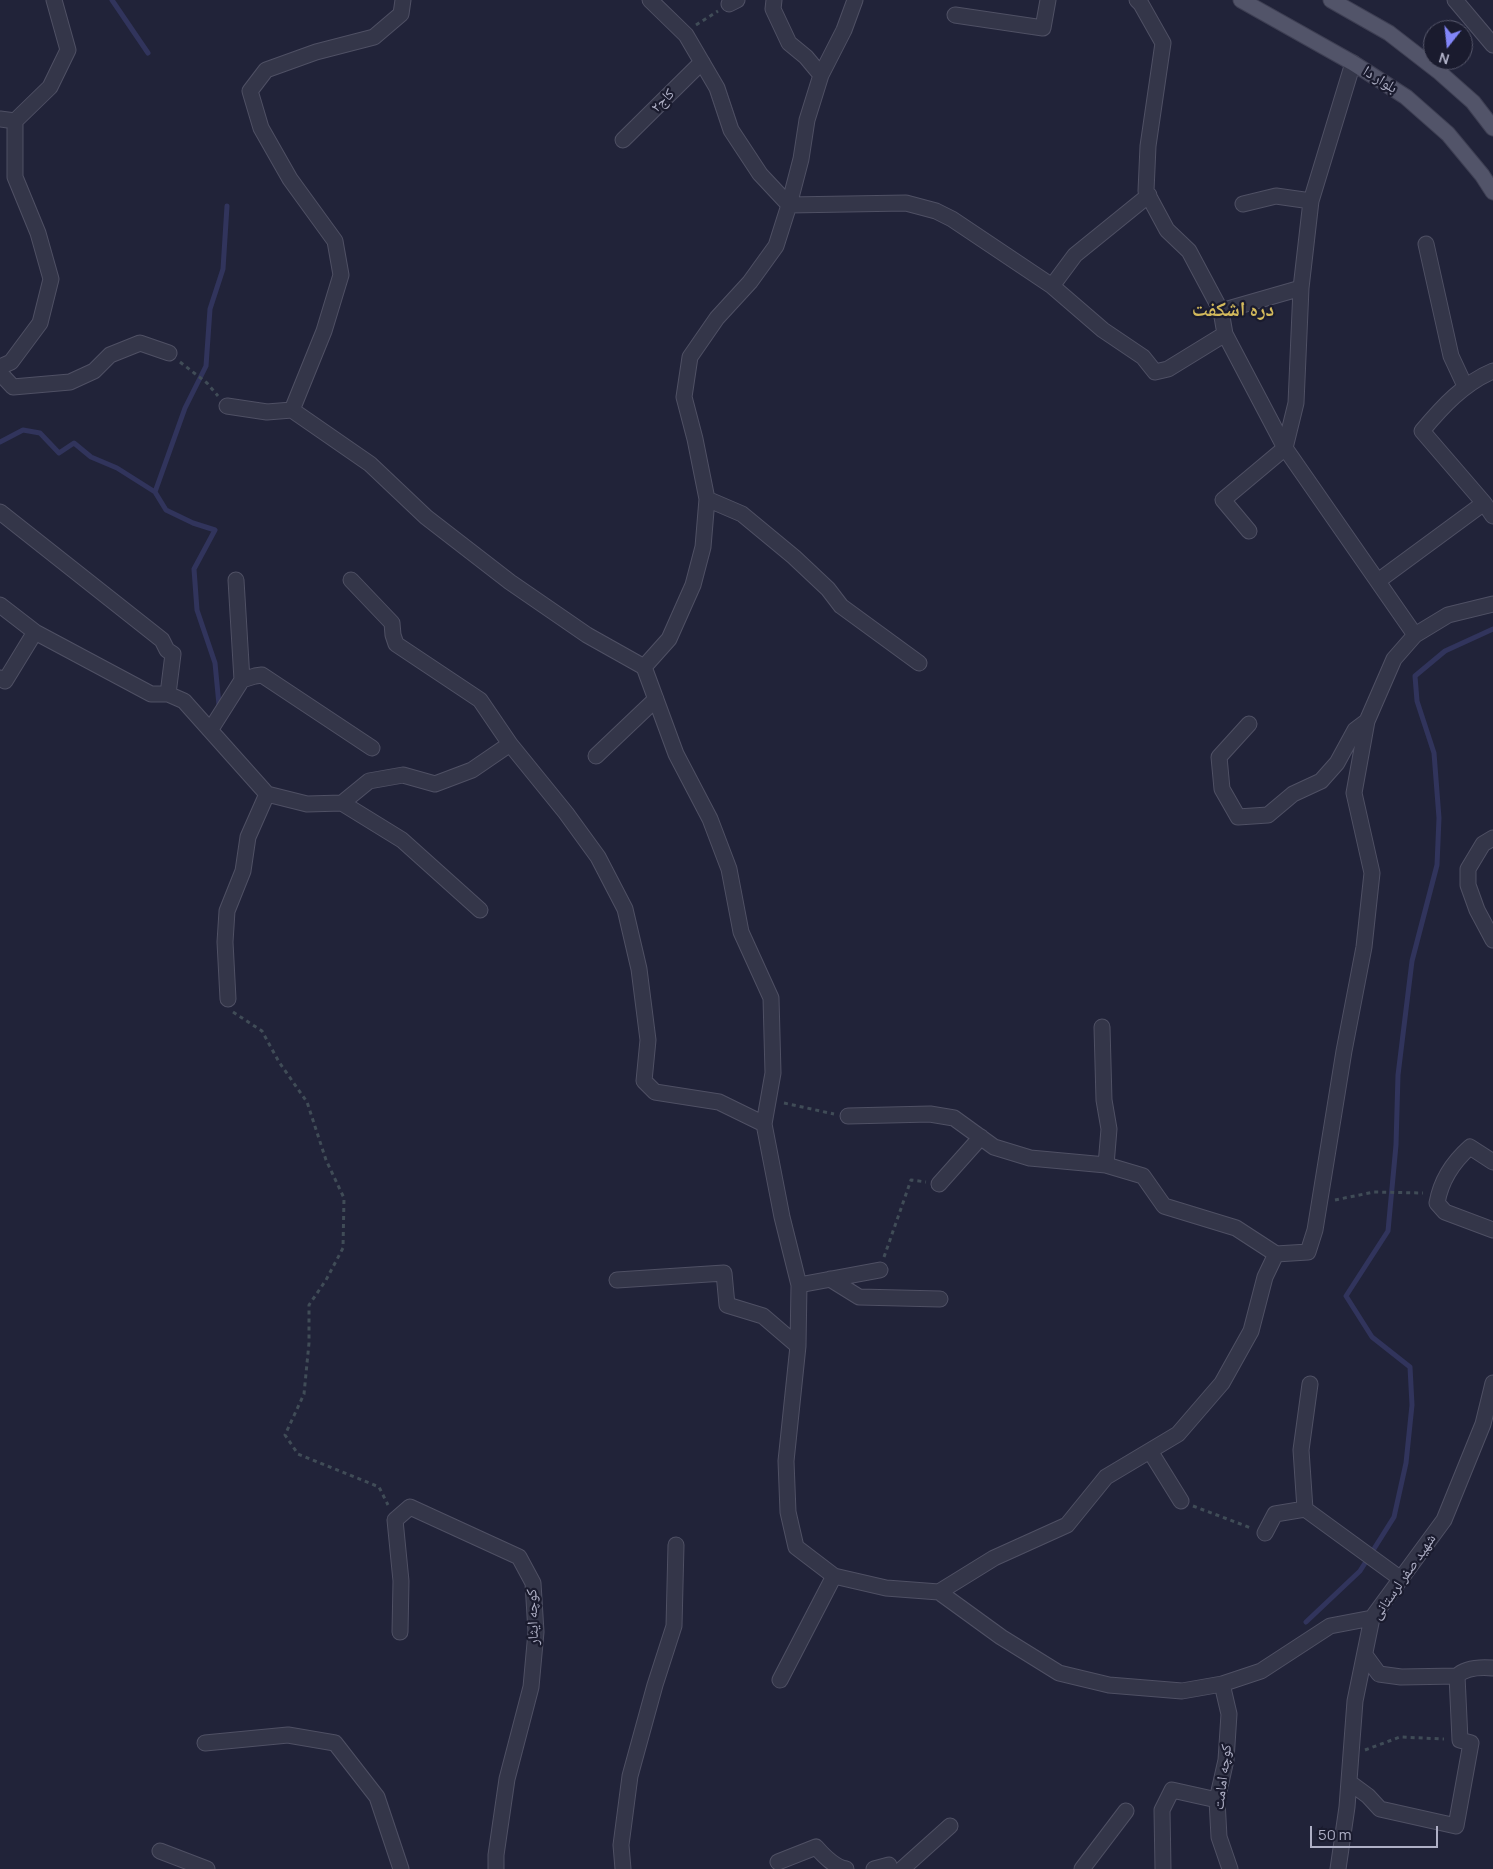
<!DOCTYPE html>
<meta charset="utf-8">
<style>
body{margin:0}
#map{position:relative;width:1493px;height:1869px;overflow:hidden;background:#212339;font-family:Manrope,sans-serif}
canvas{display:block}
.north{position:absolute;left:1423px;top:20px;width:50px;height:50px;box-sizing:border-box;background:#1a1b2e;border:1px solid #56576b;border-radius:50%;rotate:196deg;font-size:14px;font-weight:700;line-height:20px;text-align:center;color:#afb0c6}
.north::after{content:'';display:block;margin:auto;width:18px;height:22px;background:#8286f8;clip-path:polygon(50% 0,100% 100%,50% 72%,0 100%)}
.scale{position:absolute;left:1310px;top:1826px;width:128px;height:22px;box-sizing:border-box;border:2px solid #afb0c6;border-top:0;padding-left:6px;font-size:15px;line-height:18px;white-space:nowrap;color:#afb0c6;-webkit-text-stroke:4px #1a1b2e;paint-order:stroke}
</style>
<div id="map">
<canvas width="1493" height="1869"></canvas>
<div class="north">N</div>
<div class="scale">50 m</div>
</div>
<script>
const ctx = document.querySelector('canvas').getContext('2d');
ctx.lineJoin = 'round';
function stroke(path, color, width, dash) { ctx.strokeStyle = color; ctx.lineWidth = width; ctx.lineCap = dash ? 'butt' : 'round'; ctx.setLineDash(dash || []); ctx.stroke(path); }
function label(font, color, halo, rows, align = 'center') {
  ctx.font = font + ' Manrope,"Noto Naskh Arabic",sans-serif'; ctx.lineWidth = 4.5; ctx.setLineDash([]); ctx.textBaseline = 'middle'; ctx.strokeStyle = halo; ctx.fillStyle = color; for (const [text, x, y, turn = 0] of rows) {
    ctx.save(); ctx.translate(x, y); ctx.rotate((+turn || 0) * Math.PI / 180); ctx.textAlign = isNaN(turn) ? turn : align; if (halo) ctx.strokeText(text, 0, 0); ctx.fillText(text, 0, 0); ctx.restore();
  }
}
const stream = new Path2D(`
 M 112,0 L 148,53
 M 0,442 L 23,430 L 40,433 L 59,453 L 74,443 L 91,457 L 117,468 L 155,492
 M 219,705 L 215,663 L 197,610 L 194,569 L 215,530 L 193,523 L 166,510 L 155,492 L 185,408 L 206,366 L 210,309 L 223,269 L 227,206
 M 1306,1622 L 1360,1571 L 1394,1517 L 1406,1463 L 1412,1405 L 1410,1367 L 1372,1337 L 1346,1296 L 1388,1231 L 1396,1145 L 1398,1075 L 1412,961 L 1437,865 L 1439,818 L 1434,753 L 1417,701 L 1415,676 L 1445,651 L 1493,629`);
const path = new Path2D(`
 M 696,25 L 718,11
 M 180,362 L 207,383 L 218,396
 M 233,1012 L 262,1031 L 279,1062 L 307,1102 L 326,1160 L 344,1198 L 343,1248 L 326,1280 L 309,1305 L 309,1343 L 304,1394 L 285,1435 L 298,1454 L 379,1487 L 388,1505
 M 784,1103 L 834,1114
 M 1335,1200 L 1374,1192 L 1423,1193
 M 884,1257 L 911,1180 L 926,1182
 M 1193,1506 L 1251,1528
 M 1365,1750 L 1400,1737 L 1444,1739`);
const minor = new Path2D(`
 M 403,0 L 401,14 L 374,37 L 316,52 L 266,70 L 250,91 L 261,128 L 290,179 L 335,241 L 341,275 L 324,331 L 292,410 L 370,464 L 426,517 L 510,582 L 587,635 L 644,667 L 676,754 L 710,819 L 729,869 L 741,932 L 771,998 L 773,1073 L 764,1124 L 782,1217 L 799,1285 L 798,1346 L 786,1461 L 788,1512 L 796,1547 L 834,1576 L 886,1588 L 939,1592 L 1001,1637 L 1059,1673 L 1109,1685 L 1182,1691 L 1222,1684 L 1261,1671 L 1330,1626 L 1372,1618
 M 650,0 L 686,35 L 717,88 L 731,130 L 760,174 L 789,205
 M 774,0 L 773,9 L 789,43 L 806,57 L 821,75 L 807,120 L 801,159 L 789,205
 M 1137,0 L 1141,4 L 1163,43 L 1148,146 L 1146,191 L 1167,230 L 1189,251 L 1221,311 L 1301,288 L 1311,201 L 1353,63
 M 1455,0 L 1493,45
 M 729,4 L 737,0
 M 955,15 L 1043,28 L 1048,0
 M 821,75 L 844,30 L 855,0
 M 0,119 L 15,121 L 50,87 L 68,50 L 54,0
 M 623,140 L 702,62
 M 1243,204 L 1276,196 L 1311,201
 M 1426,244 L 1451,356 L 1465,386
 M 1052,286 L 1075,255 L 1149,195
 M 1221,311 L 1225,334 L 1285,448 L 1296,403 L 1301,288
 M 0,367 L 11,362 L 40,323 L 51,279 L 38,233 L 15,177 L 15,121
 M 0,373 L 13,387 L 70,382 L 94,371 L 110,355 L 140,343 L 169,353
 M 227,406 L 267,412 L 292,410
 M 707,499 L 742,514 L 794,557 L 828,589 L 841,606 L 919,663
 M 1484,503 L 1422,431 C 1442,407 1464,383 1493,371
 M 0,512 L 162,640 L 167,650 L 173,654 L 168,694
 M 1249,531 L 1223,500 L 1285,448 L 1415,635
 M 236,580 L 242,680
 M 351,580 L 392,623 L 393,635 L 396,644 L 480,700 L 510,744
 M 1378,581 L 1484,503 L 1493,516
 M 0,605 L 35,632 L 151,694 L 168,694 L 184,701 L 267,794 L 307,804 L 342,803 L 369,781 L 403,775 L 435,784 L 472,770 L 510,744 L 566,813 L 598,857 L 625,909 L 639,969 L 648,1040 L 644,1081 L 655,1092 L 719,1102 L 764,1124
 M 644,667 L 669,639 L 693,585 L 703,547 L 707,499 L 695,439 L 684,397 L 690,357 L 717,318 L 750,282 L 776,246 L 789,205 L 906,203 L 936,211 L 952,219 L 1052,286 L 1103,330 L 1143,357 L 1155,372 L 1168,369 L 1225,334
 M 0,678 L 5,681 L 35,632
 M 1249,724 L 1219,757 L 1222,789 L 1238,817 L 1268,815 L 1293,794 L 1321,781 L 1337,763 L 1355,730 L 1367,721
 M 211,729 L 242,680 L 255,676 L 262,675 L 372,748
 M 596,756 L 656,699
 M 342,803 L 402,840 L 480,910
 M 1493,838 L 1483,844 L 1468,869 L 1468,885 L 1477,910 L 1493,940
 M 228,999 L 225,942 L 227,911 L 243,871 L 248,837 L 267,794
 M 1102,1027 L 1104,1100 L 1109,1129 L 1106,1165
 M 848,1116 L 930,1114 L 954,1118 L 994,1147 L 1030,1158 L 1106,1165 L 1143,1176 L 1164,1206 L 1236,1228 L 1276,1254
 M 1493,1162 L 1470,1147 C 1453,1162 1441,1180 1437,1203 L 1445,1212 L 1493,1230
 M 939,1184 L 981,1137
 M 830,1279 L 859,1297 L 940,1299
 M 617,1280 L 724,1273 L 727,1305 L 763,1316 L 798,1346
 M 799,1285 L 880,1270
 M 1150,1451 L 1181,1501
 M 1305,1509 L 1301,1450 L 1310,1384
 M 1265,1533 L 1275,1514 L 1305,1509 L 1401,1579
 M 939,1592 L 994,1558 L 1067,1525 L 1106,1477 L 1178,1434 L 1222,1383 L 1251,1331 L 1265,1277 L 1276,1254 L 1308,1252 L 1315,1230 L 1344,1051 L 1364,947 L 1372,873 L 1354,793 L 1367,721 L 1394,659 L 1415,635 L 1448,615 L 1493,604
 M 400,1632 L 401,1581 L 395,1520 L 410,1507 L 519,1557 L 533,1583 L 536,1632 L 531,1687 L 507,1779 L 496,1855 L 496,1869
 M 1365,1655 L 1379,1674 L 1401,1677 L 1457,1676 C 1466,1667 1481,1667 1493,1668
 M 780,1680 L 834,1576
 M 1222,1684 L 1229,1714 L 1226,1760 L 1217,1800 L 1219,1837 L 1230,1869
 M 205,1743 L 288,1735 L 335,1743 L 377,1797 L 401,1869
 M 1349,1782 L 1368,1796 L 1380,1809 L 1456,1826 L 1471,1743 L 1460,1740 L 1457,1676
 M 160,1851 L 207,1869
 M 778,1862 L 816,1847 C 823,1855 834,1867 846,1869
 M 623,1869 L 621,1845 L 630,1776 L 655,1685 L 674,1626 L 676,1545
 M 874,1869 L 889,1865 L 890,1869
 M 902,1869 L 950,1826
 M 1082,1869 L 1126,1811
 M 1163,1869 L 1162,1810 L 1172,1790 L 1217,1800
 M 1338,1869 L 1347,1807 L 1355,1701 L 1372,1618 L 1444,1520 L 1483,1424 L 1493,1383`);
const major = new Path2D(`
 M 1241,0 L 1353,63 L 1406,97 L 1448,134 L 1482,175 L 1493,192
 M 1331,0 L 1389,33 L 1438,71 L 1473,102 L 1493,128`);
const streetNames = [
 ["بلوار دا",1380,80,32],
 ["کاج۲",663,101,-45],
 ["شهید صفر لرستانی",1404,1577,-55],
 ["کوچه ایثار",533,1617,-92],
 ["کوچه امامت",1223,1777,-83]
];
const districtNames = [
 ["دره اشکفت",1233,310]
];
stroke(stream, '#31345c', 5);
stroke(minor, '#4f5064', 17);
stroke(major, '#3e3f53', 17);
stroke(path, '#404c57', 3, [4, 4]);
stroke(minor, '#343649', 15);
stroke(major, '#525469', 15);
label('15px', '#afb0c6', '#1a1b2e', streetNames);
label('bold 20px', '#d4ba5c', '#1a1b2e', districtNames);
</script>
